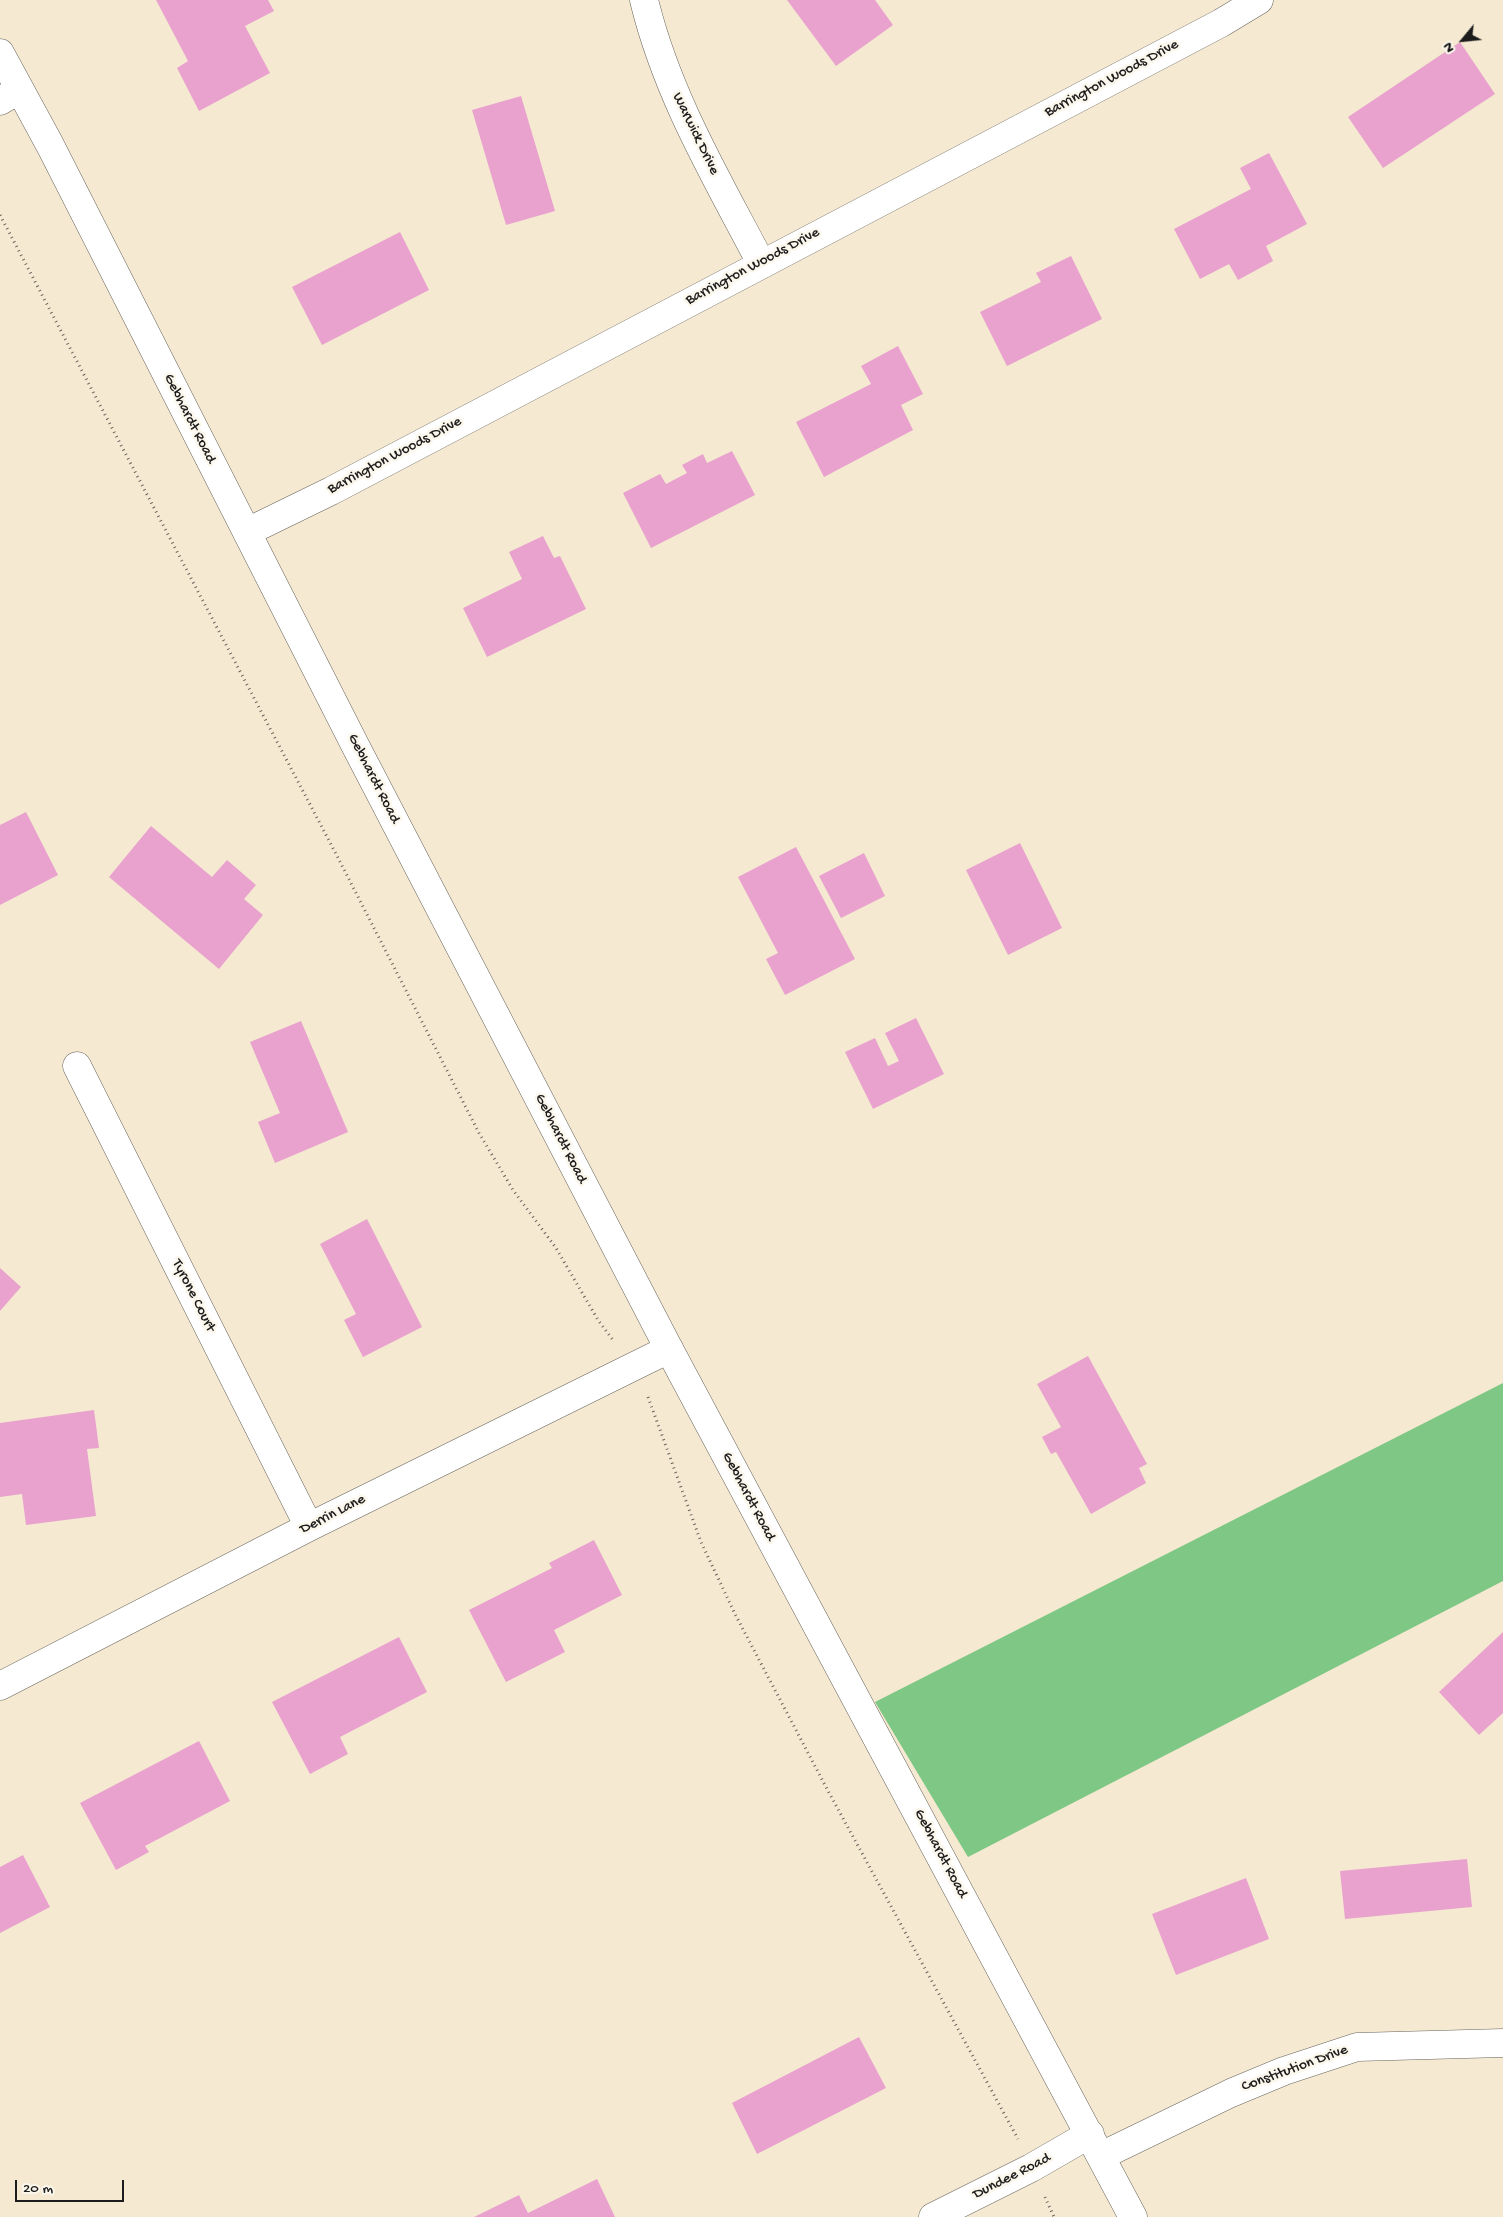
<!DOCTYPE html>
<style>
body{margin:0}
#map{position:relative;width:1503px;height:2217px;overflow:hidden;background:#f5e9d2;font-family:"Gochi Hand",sans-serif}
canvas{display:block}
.north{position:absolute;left:1438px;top:15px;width:50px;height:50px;-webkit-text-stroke:4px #fbf7ec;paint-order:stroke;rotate:242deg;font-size:14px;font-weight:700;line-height:20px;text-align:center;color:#1c1c1c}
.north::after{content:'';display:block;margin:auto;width:18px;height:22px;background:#1c1c1c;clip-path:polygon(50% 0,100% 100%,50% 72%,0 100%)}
.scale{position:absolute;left:15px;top:2180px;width:109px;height:22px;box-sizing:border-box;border:2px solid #1c1c1c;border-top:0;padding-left:6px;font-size:15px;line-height:18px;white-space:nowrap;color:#1c1c1c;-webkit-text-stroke:4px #fbf7ec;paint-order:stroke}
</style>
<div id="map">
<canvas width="1503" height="2217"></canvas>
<div class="north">N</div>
<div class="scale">20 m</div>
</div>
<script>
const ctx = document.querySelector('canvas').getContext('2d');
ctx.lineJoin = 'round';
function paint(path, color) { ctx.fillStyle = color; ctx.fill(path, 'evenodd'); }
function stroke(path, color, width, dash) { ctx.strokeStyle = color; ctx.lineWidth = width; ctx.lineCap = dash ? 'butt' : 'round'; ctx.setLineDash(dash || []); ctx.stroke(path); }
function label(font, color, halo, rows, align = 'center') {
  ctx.font = font + ' "Gochi Hand",sans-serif'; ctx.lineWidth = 5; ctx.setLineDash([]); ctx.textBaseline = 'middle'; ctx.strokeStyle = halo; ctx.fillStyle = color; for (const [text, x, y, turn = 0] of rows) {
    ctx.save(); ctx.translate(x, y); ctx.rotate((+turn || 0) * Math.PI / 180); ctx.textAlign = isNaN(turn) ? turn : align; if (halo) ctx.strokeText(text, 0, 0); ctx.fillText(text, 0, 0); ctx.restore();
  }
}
const green = new Path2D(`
 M 1503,1383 L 1503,1581 L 968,1857 L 875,1702 Z`);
const building = new Path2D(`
 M 156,0 L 268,0 L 274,11 L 245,26 L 270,73 L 199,111 L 177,68 L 188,61 Z
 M 787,0 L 875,0 L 893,25 L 836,66 Z
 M 1460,42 L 1495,94 L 1383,168 L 1348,117 Z
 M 521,96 L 555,211 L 506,225 L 472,110 Z
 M 1269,153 L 1307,224 L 1266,246 L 1273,261 L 1238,280 L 1229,264 L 1200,279 L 1174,229 L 1251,189 L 1240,168 Z
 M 400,232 L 429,290 L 322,345 L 292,287 Z
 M 1071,256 L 1102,319 L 1007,366 L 980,312 L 1041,282 L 1036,273 Z
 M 898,346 L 923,394 L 901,405 L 913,430 L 824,477 L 796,422 L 871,384 L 861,366 Z
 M 732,451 L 755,495 L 651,548 L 623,493 L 660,474 L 666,484 L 687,473 L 682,465 L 703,454 L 707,463 Z
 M 543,536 L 554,558 L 560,556 L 586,609 L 487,657 L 463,608 L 522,579 L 509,552 Z
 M 26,812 L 58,875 L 0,905 L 0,825 Z
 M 151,826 L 212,877 L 227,860 L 256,885 L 244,899 L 263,915 L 219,969 L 109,877 Z
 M 1020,843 L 1062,928 L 1008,955 L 966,870 Z
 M 796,847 L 855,959 L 785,995 L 766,959 L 778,953 L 738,877 Z
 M 864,853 L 885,896 L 841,918 L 819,876 Z
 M 916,1018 L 944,1074 L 873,1109 L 845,1052 L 875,1038 L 888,1066 L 899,1061 L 885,1033 Z
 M 301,1021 L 348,1132 L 275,1163 L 258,1122 L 280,1113 L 250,1042 Z
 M 367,1219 L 422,1327 L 363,1357 L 344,1320 L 356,1314 L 320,1244 Z
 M 0,1268 L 21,1287 L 0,1311 Z
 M 1088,1356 L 1147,1464 L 1139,1468 L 1146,1483 L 1091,1514 L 1056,1452 L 1051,1454 L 1042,1437 L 1061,1427 L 1037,1384 Z
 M 94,1410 L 99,1448 L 87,1449 L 96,1516 L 26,1525 L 22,1494 L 0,1497 L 0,1423 Z
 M 594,1540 L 622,1595 L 554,1630 L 565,1652 L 506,1682 L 469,1610 L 552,1568 L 549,1563 Z
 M 1503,1632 L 1503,1713 L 1479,1735 L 1439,1692 Z
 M 399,1637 L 427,1692 L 340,1737 L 348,1754 L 310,1774 L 272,1702 Z
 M 199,1741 L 230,1801 L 145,1846 L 149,1852 L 116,1870 L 80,1803 Z
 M 23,1855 L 50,1907 L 0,1933 L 0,1867 Z
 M 1467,1859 L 1472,1907 L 1345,1919 L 1340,1871 Z
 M 1246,1878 L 1269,1939 L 1176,1975 L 1152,1914 Z
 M 859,2037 L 886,2088 L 757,2154 L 732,2103 Z
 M 597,2179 L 615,2217 L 474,2217 L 519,2195 L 528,2213 Z`);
const path = new Path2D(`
 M 0,215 L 335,852 L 479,1133 L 513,1190 L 556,1248 L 598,1320 L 613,1340
 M 648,1397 L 701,1542 L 735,1614 L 827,1789 L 1018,2139
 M 1045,2197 L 1054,2217`);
const minor = new Path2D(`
 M 644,0 C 667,95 716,177 761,263
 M 0,101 L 19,90
 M 247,532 L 331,491 L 1221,23 L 1259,0
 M 77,1066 L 309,1527
 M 0,1686 L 309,1527 L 669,1349
 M 1101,2156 L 1231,2093 L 1284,2071 L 1357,2047 L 1503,2043
 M 933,2217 L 1031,2168 L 1090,2134`);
const tertiary = new Path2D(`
 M 0,53 L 50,145 L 355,745 L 669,1349 L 1133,2217`);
const streetNames = [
 ["Barrington Woods Drive",1112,79,-28],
 ["Warwick Drive",695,134,64],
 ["Barrington Woods Drive",753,267,-28],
 ["Gebhardt Road",189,419,63],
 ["Barrington Woods Drive",395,456,-28],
 ["Gebhardt Road",373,779,63],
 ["Gebhardt Road",560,1139,63],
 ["Tyrone Court",193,1296,63],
 ["Gebhardt Road",748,1497,62],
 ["Derrin Lane",333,1515,-27],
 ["Gebhardt Road",940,1854,62],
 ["Constitution Drive",1295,2069,-20],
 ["Dundee Road",1012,2177,-27]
];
paint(green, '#7ec784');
paint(building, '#e8a2cd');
stroke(minor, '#68645c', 29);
stroke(tertiary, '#68645c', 29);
stroke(path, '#68645c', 3, [1, 4]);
stroke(minor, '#fff', 28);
stroke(tertiary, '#fff', 28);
label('15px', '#1c1c1c', '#fbf7ec', streetNames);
</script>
